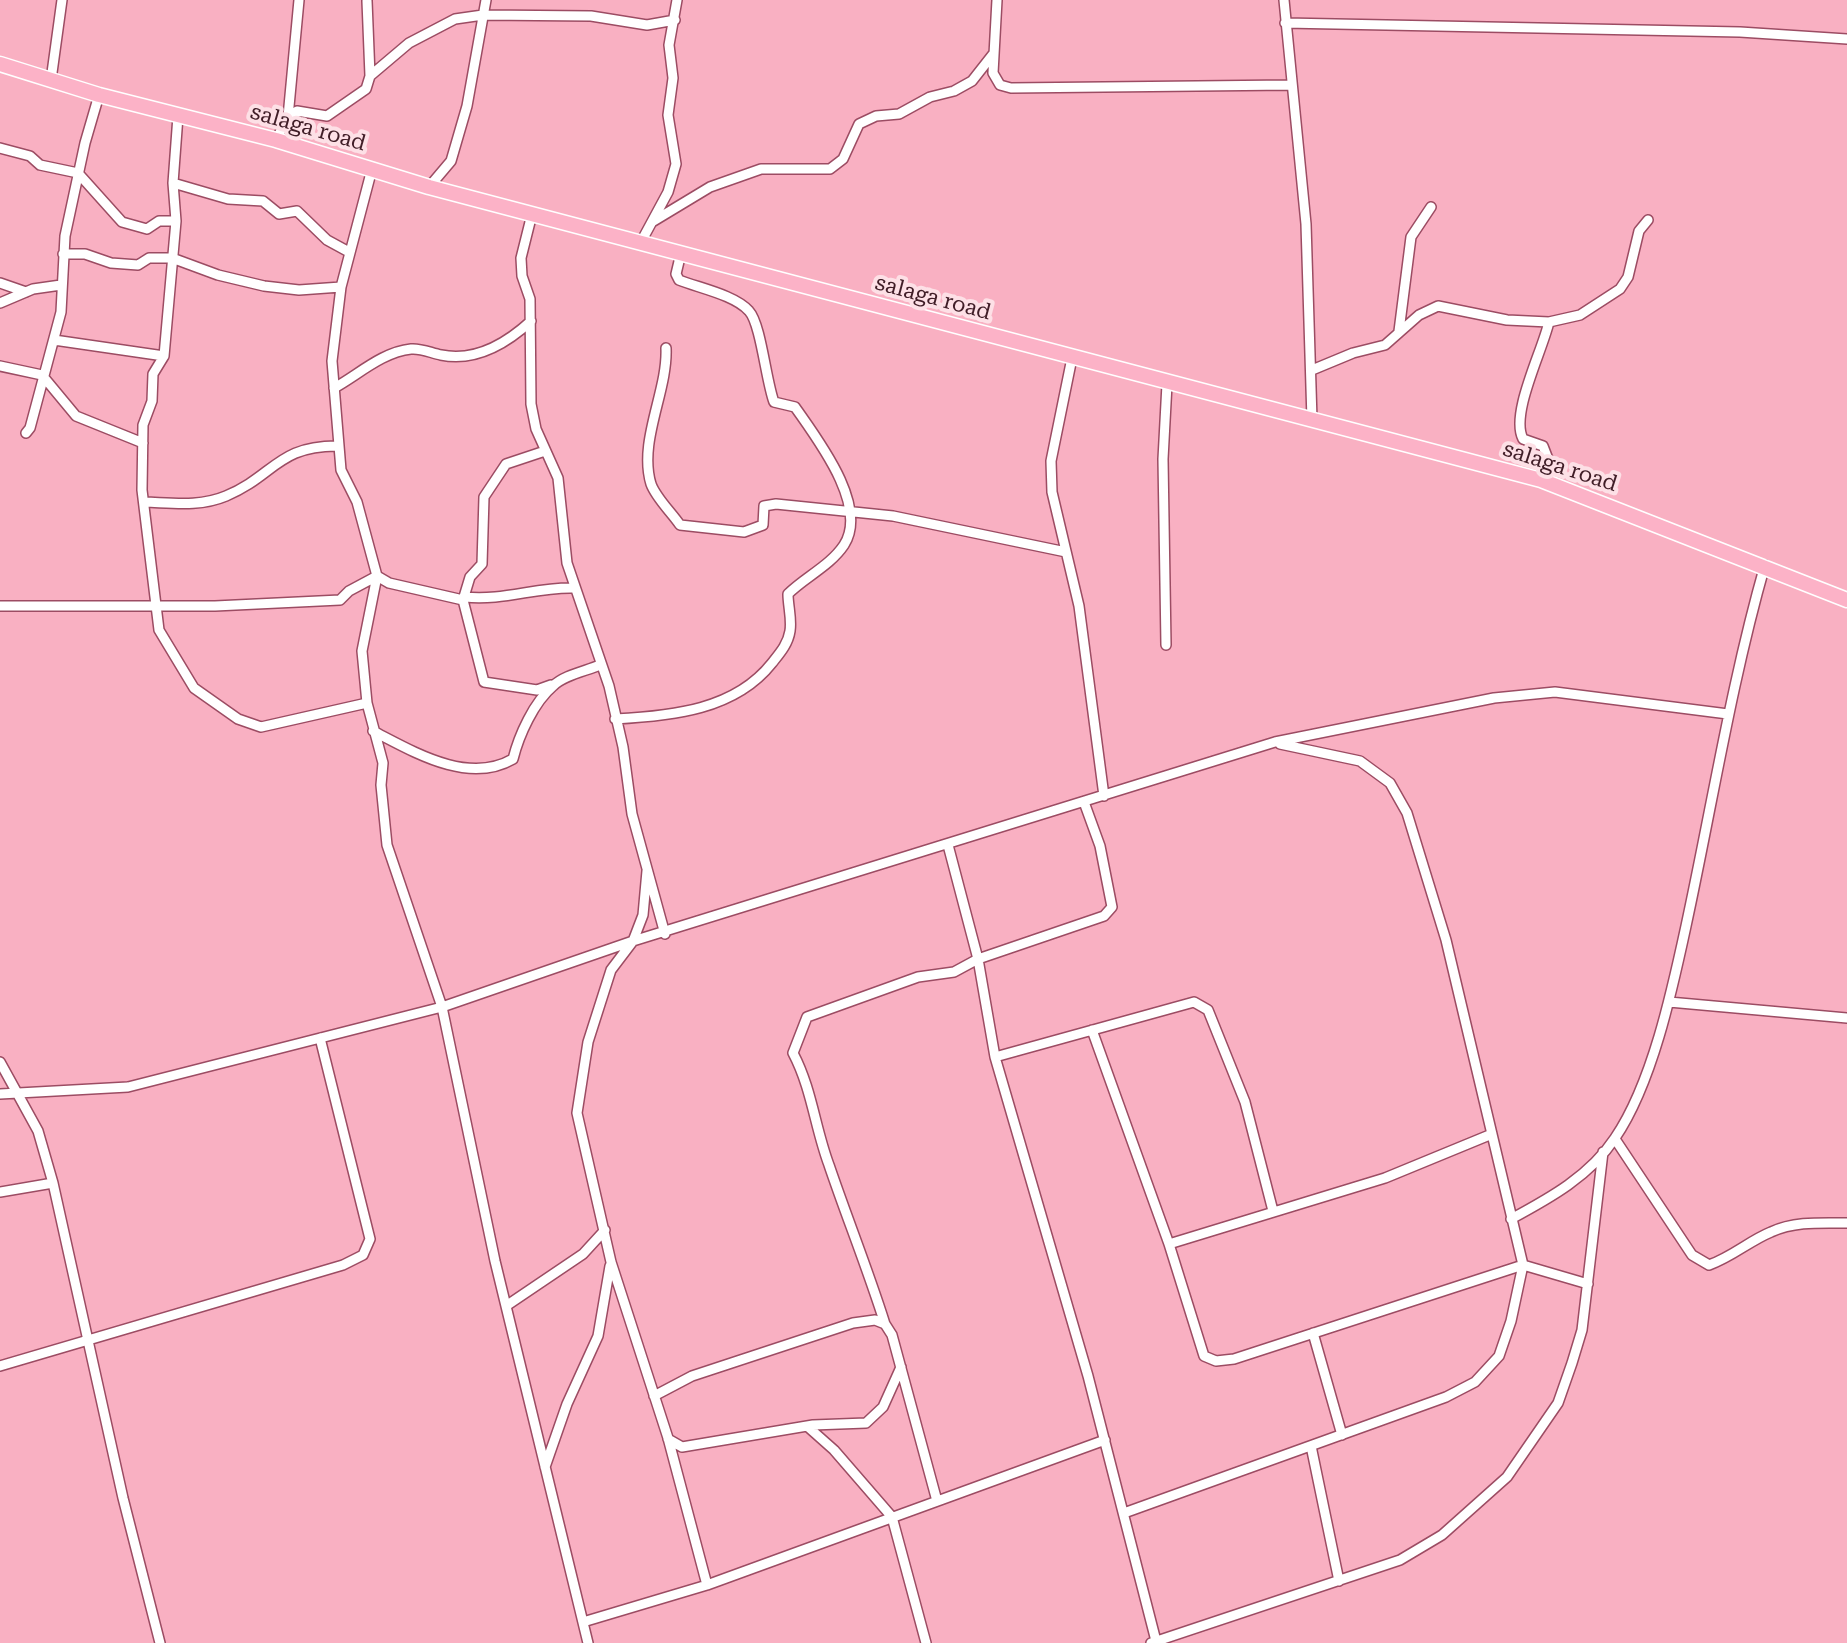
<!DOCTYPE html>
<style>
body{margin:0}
canvas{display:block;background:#f9b0c2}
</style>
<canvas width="1847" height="1643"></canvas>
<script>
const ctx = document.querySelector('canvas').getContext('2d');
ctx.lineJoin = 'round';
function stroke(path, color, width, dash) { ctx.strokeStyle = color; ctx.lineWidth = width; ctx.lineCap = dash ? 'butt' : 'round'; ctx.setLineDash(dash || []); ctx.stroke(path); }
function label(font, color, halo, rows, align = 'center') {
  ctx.font = font + ' "Roboto Serif",serif'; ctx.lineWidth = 8; ctx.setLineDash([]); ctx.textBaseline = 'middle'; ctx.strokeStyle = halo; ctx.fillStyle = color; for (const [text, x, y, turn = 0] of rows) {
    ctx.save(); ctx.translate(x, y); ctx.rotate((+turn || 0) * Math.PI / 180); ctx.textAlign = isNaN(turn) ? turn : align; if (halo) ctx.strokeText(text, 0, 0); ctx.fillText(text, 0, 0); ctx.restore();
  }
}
const street = new Path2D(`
 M 997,0 L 993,73 L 1000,85 L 1011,88 L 1290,85
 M 1284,0 L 1306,224 L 1312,420
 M 367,1 L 370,76
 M 1285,23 L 1740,32 L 1847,39
 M 51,80 L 62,0
 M 178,116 L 173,183 L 176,221 L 164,356 L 153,374 L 152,401 L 143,425 L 142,490 L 159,630 L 194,688 L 238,719 L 261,727 L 367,703
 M 288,117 L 297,111 L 327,116 L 366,89 L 370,76 L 409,43 L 455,19 L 483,15 L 591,16 L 647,25 L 675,20
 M 276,140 L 288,117 L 299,0
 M 0,148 L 30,156 L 40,165 L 78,173 L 122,222 L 147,229 L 159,221 L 176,221
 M 372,169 L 341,287 L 332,361 L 341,470 L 357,502 L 377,576 L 362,651 L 367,703 L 383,763 L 381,785 L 387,845 L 442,1007 L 495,1261 L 588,1643
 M 173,183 L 228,199 L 263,201 L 279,214 L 297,211 L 327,240 L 349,252
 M 429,187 L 451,161 L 467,106 L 486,0
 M 532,214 L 521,258 L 522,276 L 530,299 L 531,404 L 536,429 L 558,478 L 567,563 L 609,686 L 623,747 L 632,814 L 665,934
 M 652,222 L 710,187 L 761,169 L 830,169 L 843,159 L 859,124 L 876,116 L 899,114 L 930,97 L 954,91 L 972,81 L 994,53
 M 641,242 L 668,192 L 676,164 L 668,115 L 673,78 L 669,45 L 677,0
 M 63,254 L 85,254 L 111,263 L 138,265 L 149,258 L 172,258 L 218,275 L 264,286 L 299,290 L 341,287
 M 0,283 L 26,292
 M 0,303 L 33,289 L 61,285
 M 1399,331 L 1411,237 L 1431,207
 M 54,340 L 164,356
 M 666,348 C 668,391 638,441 651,484 C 656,498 672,513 680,525 L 744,532 L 763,525 L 764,506 L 776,504 L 893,516 L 1066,552
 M 1072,358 L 1051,461 L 1052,492 L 1079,606 L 1104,796
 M 0,366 L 42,375 L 76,416 L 143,443
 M 1312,370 L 1353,353 L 1385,345 L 1419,315 L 1438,306 L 1507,320 L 1549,322 L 1580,315 L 1620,289 L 1628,277 L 1639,231 L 1648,220
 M 334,388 C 358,375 382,352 411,349 C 421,348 431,353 441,355 C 475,362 507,343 531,321
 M 26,433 L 30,428 L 61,312 L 65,236 L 85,143 L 99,95
 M 1541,480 L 1548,459 L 1543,446 L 1523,439 C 1510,414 1542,352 1549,322
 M 145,502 C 173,503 200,507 226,496 C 274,476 278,445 339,446
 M 377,576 L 389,583 L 463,600 L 484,682 L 537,690 L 551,685
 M 465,597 C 503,601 536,587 573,588
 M 463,600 L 470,577 L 482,564 L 484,497 L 506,464 L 545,451
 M 0,606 L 215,606 L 340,600 L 349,591 L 377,576
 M 1166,645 L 1163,459 L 1167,384
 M 615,719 C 672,716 735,710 772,663 C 780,653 788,644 790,631 C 792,619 788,606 788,594 C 805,577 830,566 844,545 C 869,506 818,440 795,407 L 774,402 C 766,381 761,324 749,311 C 735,295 699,288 679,280 L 676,274 L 681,253
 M 373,731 C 414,752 468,785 513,759 C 519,735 534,702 553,686 C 564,675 586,671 600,665
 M 948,845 L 978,959 L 995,1057 L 1088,1376 L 1156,1641
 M 647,871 L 643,915 L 633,941 L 611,970 L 588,1042 L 577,1113 L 611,1262 L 668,1438 L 707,1585
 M 1669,1002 L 1847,1018
 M 1092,1030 L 1169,1244 L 1204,1356 L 1216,1361 L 1234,1359 L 1523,1265 L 1588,1284
 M 995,1057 L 1194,1002 L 1208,1010 L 1245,1102 L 1273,1211
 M 0,1062 L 38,1131 L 53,1183 L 123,1498 L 160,1643
 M 0,1094 L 128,1087 L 442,1007 L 633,941 L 1275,742 L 1494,698 L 1555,692 L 1728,714
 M 1615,1139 L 1692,1255 L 1709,1265 C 1732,1257 1749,1241 1771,1232 C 1795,1221 1821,1223 1847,1223
 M 0,1192 L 53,1183
 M 1511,1219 C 1550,1198 1590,1176 1615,1138 C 1652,1084 1672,991 1686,926 C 1712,806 1731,684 1765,565
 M 1169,1244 L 1385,1178 L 1492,1134
 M 506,1306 L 583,1254 L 605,1230
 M 885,1324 C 868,1270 847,1218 829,1165 C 815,1128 812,1089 793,1053 L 807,1017 L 918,977 L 954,972 L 978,959 L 1104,916 L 1112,907 L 1100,846 L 1084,802
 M 1313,1333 L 1342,1435
 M 0,1366 L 343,1265 L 363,1255 L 370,1239 L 320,1038
 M 654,1396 L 692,1376 L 853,1323 L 875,1320 L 885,1324 L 892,1335 L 937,1501
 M 807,1426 L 834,1450 L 892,1517 L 926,1643
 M 668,1439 L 682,1447 L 813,1425 L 866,1423 L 883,1407 L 901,1367
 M 1311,1446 L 1339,1581
 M 545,1467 L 567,1404 L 598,1336 L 610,1266
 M 1124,1513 L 1446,1397 L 1475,1382 L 1499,1356 L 1511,1321 L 1523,1265 L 1446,940 L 1407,813 L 1390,783 L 1360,761 L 1280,744
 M 583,1622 L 707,1585 L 1105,1440
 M 1151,1643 L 1400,1560 L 1442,1535 L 1507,1477 L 1558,1403 L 1572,1363 L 1582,1330 L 1603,1152`);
const primary = new Path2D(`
 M 0,64 L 99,95 L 276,140 L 429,187 L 1541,480 L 1847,600`);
const streetNames = [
 ["salaga road",308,128,16],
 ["salaga road",933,298,15],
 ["salaga road",1560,467,18]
];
stroke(street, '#9c4c63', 12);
stroke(primary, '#fff', 17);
stroke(street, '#fff', 9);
stroke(primary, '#fcb2c7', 14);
label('22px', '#401d27', '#fde0e6', streetNames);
</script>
